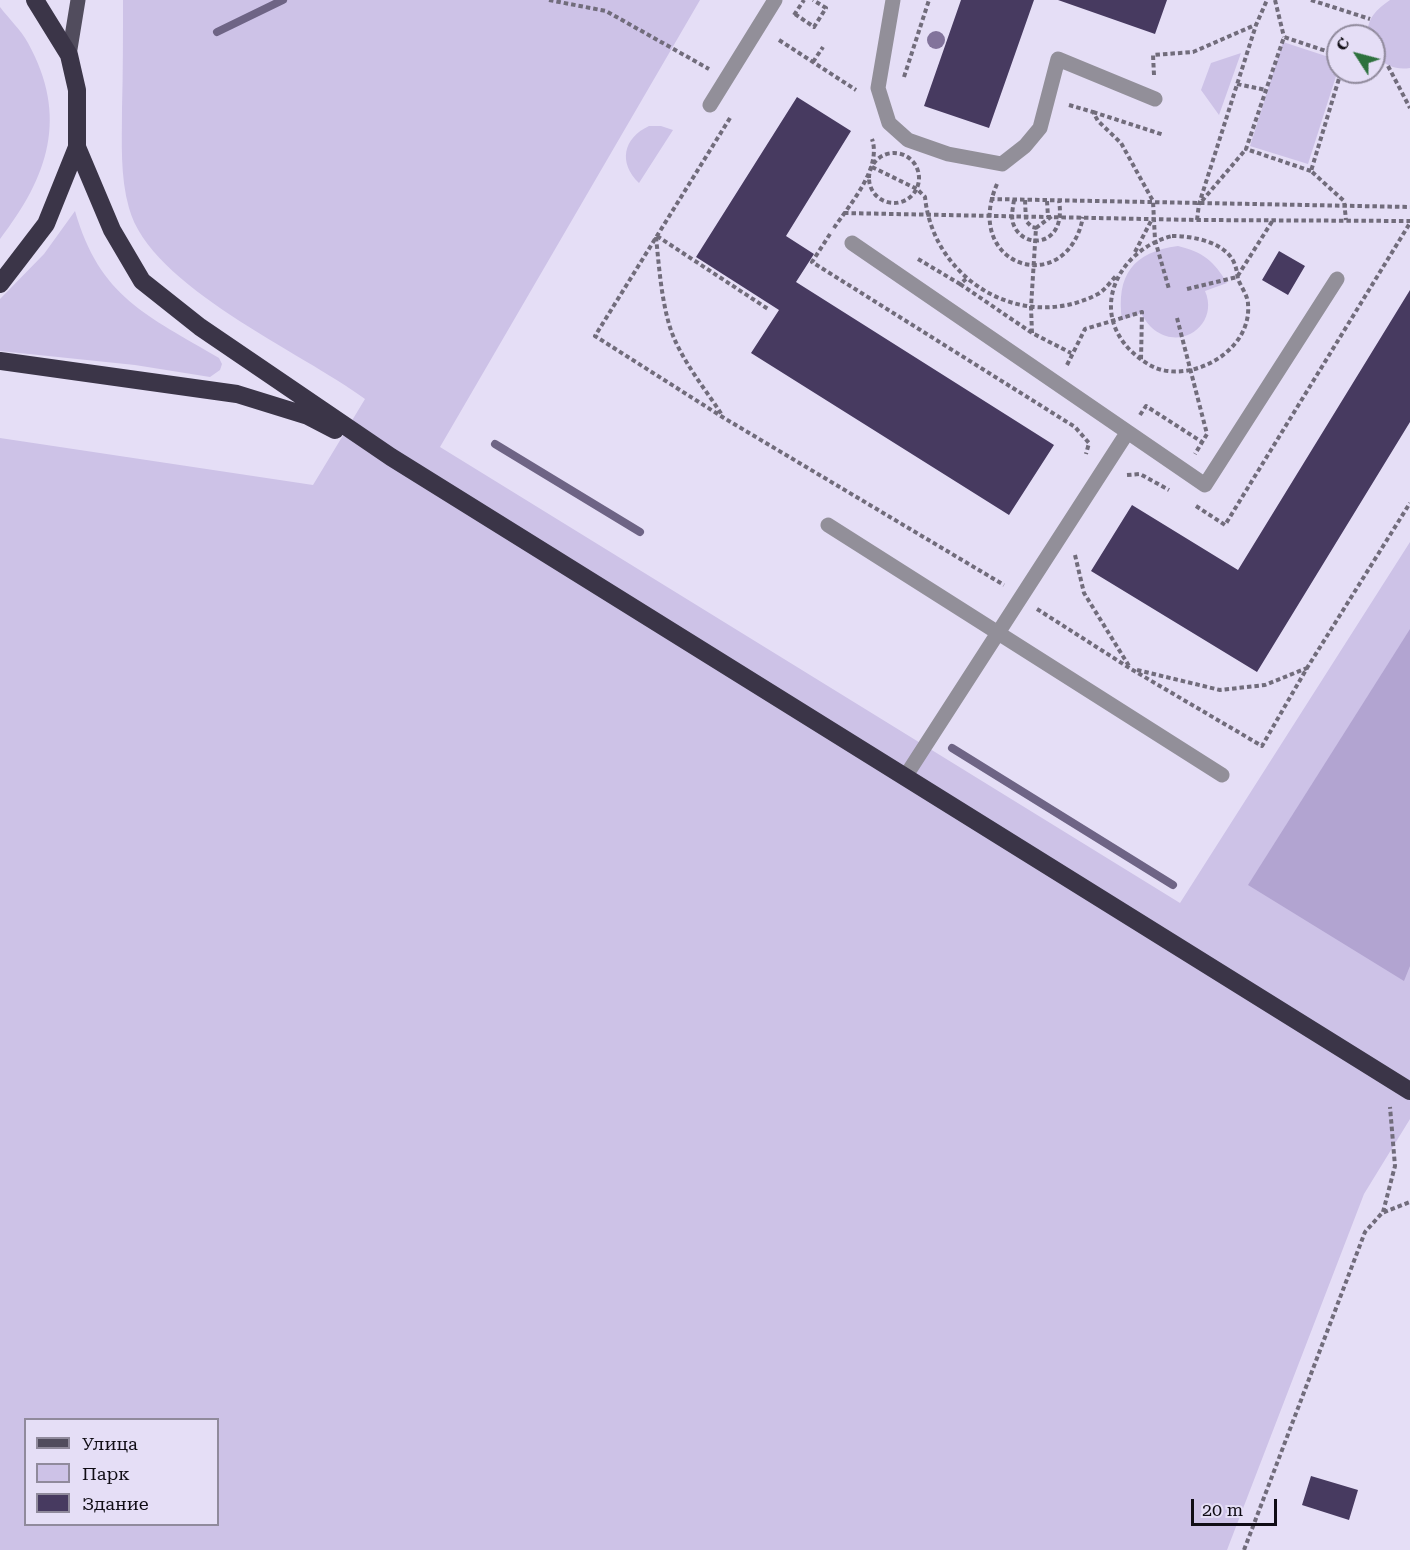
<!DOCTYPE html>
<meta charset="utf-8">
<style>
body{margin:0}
#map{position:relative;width:1410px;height:1550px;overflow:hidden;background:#e5def6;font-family:"Roboto Serif",serif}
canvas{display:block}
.legend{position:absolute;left:24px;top:1418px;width:195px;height:108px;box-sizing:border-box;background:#e5def6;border:2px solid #908a9c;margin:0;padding:8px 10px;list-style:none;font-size:18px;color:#100d15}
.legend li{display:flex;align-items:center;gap:12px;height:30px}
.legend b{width:30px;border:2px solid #908a9c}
.north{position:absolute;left:1326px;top:24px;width:60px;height:60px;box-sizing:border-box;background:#e5def6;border:2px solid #908a9c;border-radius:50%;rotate:306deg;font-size:16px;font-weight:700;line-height:24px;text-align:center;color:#100d15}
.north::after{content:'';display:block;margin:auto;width:21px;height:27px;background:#2d713d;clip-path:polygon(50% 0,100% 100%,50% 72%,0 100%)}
.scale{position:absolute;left:1191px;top:1499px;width:86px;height:27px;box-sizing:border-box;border:3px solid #100d15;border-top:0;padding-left:8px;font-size:18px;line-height:21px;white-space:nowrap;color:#100d15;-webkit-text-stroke:4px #e5def6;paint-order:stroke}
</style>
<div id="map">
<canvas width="1410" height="1550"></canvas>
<ul class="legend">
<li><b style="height:8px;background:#514c5d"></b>Улица</li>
<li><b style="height:16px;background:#cdc2e7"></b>Парк</li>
<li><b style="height:16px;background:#473a60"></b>Здание</li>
</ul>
<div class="north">С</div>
<div class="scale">20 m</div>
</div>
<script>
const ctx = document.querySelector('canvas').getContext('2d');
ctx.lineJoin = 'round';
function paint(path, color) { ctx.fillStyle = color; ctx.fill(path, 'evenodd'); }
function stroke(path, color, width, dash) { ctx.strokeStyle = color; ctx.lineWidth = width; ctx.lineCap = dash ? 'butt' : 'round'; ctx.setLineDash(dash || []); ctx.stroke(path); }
const green = new Path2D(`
 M 123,0 L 700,0 L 440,447 L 1180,903 L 1410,542 L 1410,1119 L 1364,1194 L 1227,1550 L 0,1550 L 0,438 L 313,485 L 365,399 C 302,352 150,287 129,208 C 120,176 122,143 122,109 C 123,73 123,36 123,0 ZM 26,1420 L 218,1420 L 218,1524 L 26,1524 Z
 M 1390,0 L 1410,0 L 1410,68 C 1396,70 1388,66 1377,58 L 1374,36 L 1368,36 C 1366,19 1377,9 1390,0 Z
 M 0,7 C 9,19 21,30 28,43 C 69,117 48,177 0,239 Z
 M 1283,42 L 1338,60 L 1338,70 L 1308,164 L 1250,146 Z
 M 1241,53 L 1219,115 L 1201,90 L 1211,63 Z
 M 649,126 L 661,126 L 673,130 L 639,183 C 618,163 623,138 649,126 Z
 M 75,211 C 100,298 147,315 219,358 L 222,364 L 220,370 L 210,377 L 135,365 L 0,351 L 0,299 L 44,254 Z
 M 1178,246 C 1203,252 1214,261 1227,283 L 1205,291 C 1222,330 1166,361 1141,313 L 1122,320 C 1116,275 1133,252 1178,246 Z`);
const forest = new Path2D(`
 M 1410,629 L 1410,966 L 1404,981 L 1248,885 Z`);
const stream = new Path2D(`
 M 217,32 L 283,0
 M 495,444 L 640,532
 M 952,748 L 1173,885`);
const building = new Path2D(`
 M 961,0 L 1034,0 L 989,128 L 924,106 Z
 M 1058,0 L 1167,0 L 1155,34 Z
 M 797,97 L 851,131 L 786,236 L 814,254 L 796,282 L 1054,445 L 1009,515 L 751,353 L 779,310 L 696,257 Z
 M 1279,251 L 1305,266 L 1288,295 L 1262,280 Z
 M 1410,290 L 1410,422 L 1257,672 L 1091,571 L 1132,505 L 1238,570 Z
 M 1311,1476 L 1358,1490 L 1349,1520 L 1302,1505 Z`);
const path = new Path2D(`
 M 549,0 L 606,11 L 709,69
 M 1275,0 L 1284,37
 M 1311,0 L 1370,19
 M 795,14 L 814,27 L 826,8 L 813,0
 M 794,15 L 804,0
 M 779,40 L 856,90
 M 813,62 L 823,47
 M 1388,66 L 1410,108
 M 1341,72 L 1311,171 L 1344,201 L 1346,220
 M 1154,75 L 1153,55 L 1193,52 L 1255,25
 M 904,77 L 929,0
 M 1237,84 L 1266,90
 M 1069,105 L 1093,112 L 1098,121 L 1121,143 L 1153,201 L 1155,240 L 1169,289
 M 1093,112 L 1164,135
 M 730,118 L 595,336 L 724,418 L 1004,585
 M869 178a25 25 0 1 1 50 0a25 25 0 1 1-50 0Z
 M 872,167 L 917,189 L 925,197 C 933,279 1021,334 1098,294 C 1105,290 1111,281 1117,275
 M 1311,171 L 1246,149 L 1284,37 L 1338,55
 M 997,184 C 961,267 1067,300 1083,217
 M 990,199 L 1410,207
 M 1014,200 C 1013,207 1011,216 1013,223 C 1022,251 1067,247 1059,201
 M 1025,200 L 1026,221 L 1032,227 L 1037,228
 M 1047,201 L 1048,217
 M 1202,201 L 1246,149
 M 844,213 L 1197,220 L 1410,221
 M 1197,220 L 1199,204 L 1256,25 L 1267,0
 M 834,228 C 850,204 882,168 872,139
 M 830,234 L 812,262 L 1075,427 L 1089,443 L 1086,454
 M 657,236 L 768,309
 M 1172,236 C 1193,236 1227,242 1235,265 C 1237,270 1237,275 1238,279 C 1241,287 1248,296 1248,304 C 1252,347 1201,379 1162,370 C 1150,367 1140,359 1131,351 C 1088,308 1120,249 1172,236 Z
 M 656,237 C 659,266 661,296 669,324 C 678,356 704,387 722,415
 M 1135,252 L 1152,219
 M 918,259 L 960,284 L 966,279
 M 960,284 L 1032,333 L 1071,353
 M 1187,289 L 1237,277 L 1273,220
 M 1177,318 L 1207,434 L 1195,454
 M 1032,333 L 1031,307 L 1036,228 L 1052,216
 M 1067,365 L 1085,329 L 1142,312 L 1141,360
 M 1140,415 L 1146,406 L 1202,442
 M 1127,475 L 1140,474 L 1169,490
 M 1196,506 L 1225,525 L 1410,223
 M 1075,555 L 1084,593 L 1129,666
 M 1037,609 L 1131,669 L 1262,746 L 1307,668 L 1410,503
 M 1137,670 L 1220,690 L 1265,685 L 1307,668
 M 1383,1212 L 1395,1166 L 1390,1107
 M 1244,1550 L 1365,1232 L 1382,1213 L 1410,1202`);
const minor = new Path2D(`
 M 893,0 L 878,88 L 889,123 L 908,140 L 948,154 L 1002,164 L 1025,146 L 1040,128 L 1058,59 L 1155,99
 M 710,105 L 775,0
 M 852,243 L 1205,485 L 1337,279
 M 828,525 L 1222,775
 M 905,777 L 1127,433`);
const major = new Path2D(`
 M 69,55 L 78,0`);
const highway = new Path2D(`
 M 77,147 L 112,230 L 142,281 L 200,327 L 391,457 L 1410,1091
 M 0,284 L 46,224 L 77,147 L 77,90 L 69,55 L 35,0
 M 0,361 L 237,394 L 308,416 L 335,430`);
const trees = [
 [936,40]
];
paint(green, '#cdc2e7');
paint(forest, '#b2a4d1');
stroke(stream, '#6e6485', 8);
paint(building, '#473a60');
stroke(path, '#716c7b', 4, [4.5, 3]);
stroke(minor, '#928f99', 15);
stroke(major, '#514c5d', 15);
stroke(highway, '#3b3548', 18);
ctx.fillStyle = '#82739b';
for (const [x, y] of trees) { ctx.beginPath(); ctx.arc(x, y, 9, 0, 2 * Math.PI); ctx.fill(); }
</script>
